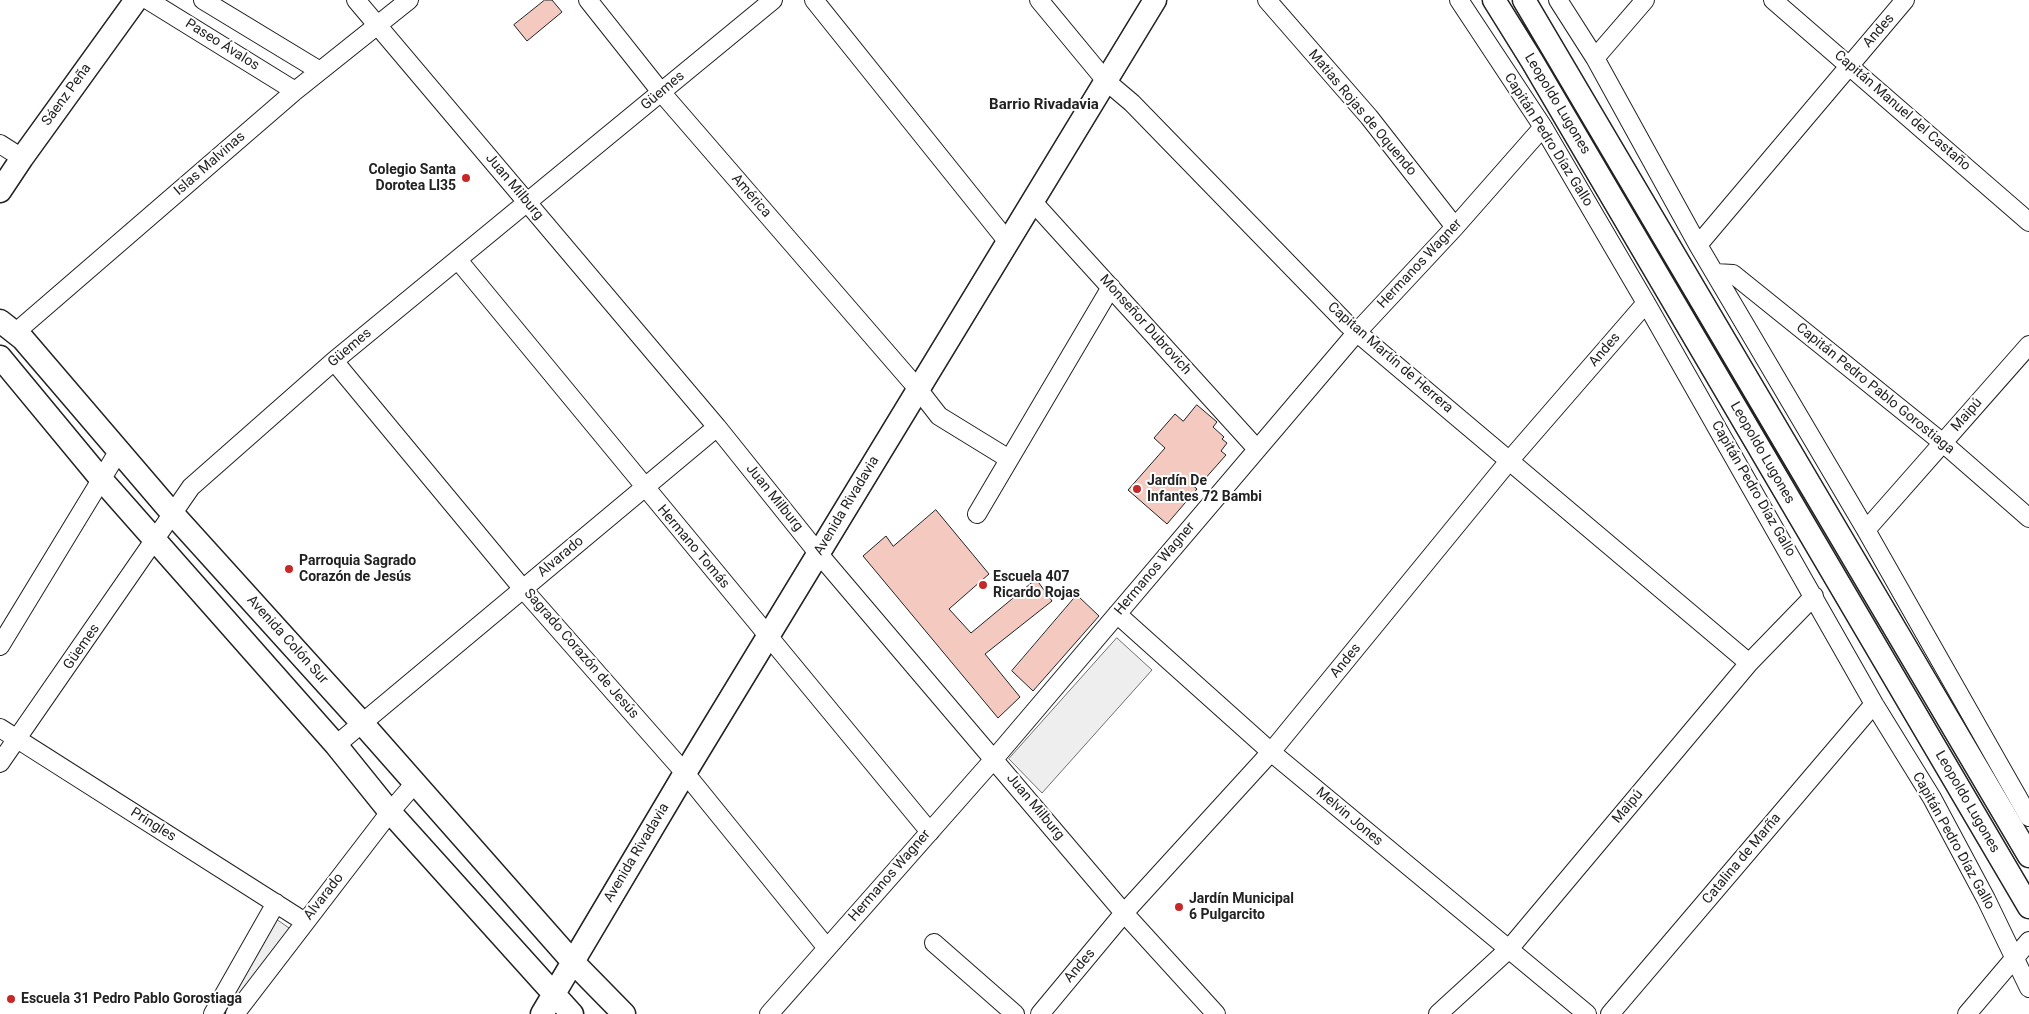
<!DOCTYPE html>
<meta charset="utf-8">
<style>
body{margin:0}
canvas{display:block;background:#fff}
</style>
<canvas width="2029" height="1014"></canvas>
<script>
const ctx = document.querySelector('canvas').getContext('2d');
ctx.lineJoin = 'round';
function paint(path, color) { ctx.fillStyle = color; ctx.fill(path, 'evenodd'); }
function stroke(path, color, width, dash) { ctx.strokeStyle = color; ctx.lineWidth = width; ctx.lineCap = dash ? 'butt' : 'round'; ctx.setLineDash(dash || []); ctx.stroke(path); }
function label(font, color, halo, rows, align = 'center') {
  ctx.font = font + ' Roboto,sans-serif'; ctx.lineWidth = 4; ctx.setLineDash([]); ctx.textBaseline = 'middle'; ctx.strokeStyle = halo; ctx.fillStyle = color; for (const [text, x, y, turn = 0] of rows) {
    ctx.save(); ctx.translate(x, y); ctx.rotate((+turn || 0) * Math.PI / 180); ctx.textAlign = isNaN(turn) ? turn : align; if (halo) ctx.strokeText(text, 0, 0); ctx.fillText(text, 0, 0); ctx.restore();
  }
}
const green = new Path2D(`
 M 1117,638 L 1152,670 L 1042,793 L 1009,759 Z
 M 276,919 L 292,930 L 226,1014 L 220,1014 Z`);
const building = new Path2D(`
 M 545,0 L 552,0 L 562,12 L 527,41 L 514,25 Z
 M 1197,405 L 1217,422 L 1213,427 L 1224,437 L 1222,439 L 1227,443 L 1221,451 L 1226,455 L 1203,481 L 1197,475 L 1190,483 L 1197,489 L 1167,524 L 1128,490 L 1165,448 L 1154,438 L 1175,414 L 1183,421 Z
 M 936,510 L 989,574 L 949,609 L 971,633 L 1036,579 L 1052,601 L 985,654 L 1020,697 L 998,718 L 863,556 L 886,536 L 893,546 Z
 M 1077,595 L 1099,616 L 1033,691 L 1012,671 Z`);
const minor = new Path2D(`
 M 148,0 L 295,91
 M 203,0 L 320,71
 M 356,0 L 717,427 L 818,553 L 1124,913 L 1216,1014
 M 588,0 L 661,92 L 918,389 L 939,416 L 1009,459
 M 814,0 L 1008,242
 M 1039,0 L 1106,81 L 1132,103 L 1347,324 L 1749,663
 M 1267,0 L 1369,117 L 1455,227
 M 1459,0 L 1543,127 L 1646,303 L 1874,704 L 1932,798 L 1986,899 L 2029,988
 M 1558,0 L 1595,58 L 1698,245 L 1866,530 L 2029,817
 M 1773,0 L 2029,222
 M 1595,58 L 1645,0
 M 0,144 L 22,158
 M 1033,202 L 1257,449
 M 1698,245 L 1905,0
 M 458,260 L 930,832
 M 1715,273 L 1733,274 L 1943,443 L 2029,518
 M 16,332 L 295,91 L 409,0
 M 334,361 L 523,589 L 685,773 L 827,948
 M 977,514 L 1111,287
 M 1866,530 L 2029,345
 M 1117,614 L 1271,752 L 1587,1014
 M 0,646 L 118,452
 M 0,728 L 305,922
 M 336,745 L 717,427
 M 0,763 L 191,487 L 334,361 L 773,0
 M 934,943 L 1015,1014
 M 213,1014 L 276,903
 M 235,1014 L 390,812 L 415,783
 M 769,1014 L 994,759 L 1357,332 L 1455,227 L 1543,127
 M 1040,1014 L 1124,913 L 1271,752 L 1509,461 L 1646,303
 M 1438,1014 L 1509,949 L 1749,663 L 1814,596
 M 1610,1014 L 1874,704
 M 1967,1014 L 2029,941`);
const major = new Path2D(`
 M 1494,0 L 1532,61 L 2029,907
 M 1524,0 L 2029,856
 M 0,191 L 22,158 L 136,0
 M 0,321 L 23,339 L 172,513 L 362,723 L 572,961 L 624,1014
 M 0,357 L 101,479 L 336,745 L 390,812 L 572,1014
 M 542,1014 L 685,773 L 1155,0`);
const markers = [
 [466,178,5,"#c62828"],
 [1137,489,5,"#c62828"],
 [289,569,5,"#c62828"],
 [983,585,5,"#c62828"],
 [1179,907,5,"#c62828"],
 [11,999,5,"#c62828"]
];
const streetNames = [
 ["Andes",1879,31,-49],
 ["Paseo Ávalos",222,45,32],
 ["Güemes",663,91,-40],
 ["Sáenz Peña",67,95,-54],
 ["Leopoldo Lugones",1557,104,59],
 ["Capitán Manuel del Castaño",1902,111,41],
 ["Matias Rojas de Oquendo",1362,113,50],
 ["Capitán Pedro Díaz Gallo",1548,140,58],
 ["Islas Malvinas",210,164,-41],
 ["Juan Milburg",514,187,50],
 ["América",751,196,49],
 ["Hermanos Wagner",1420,264,-47],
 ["Monseñor Dubrovich",1145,325,48],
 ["Güemes",350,348,-40],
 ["Andes",1605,350,-49],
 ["Capitan Martín de Herrera",1390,358,41],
 ["Capitán Pedro Pablo Gorostiaga",1875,389,39],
 ["Maipú",1967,415,-49],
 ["Leopoldo Lugones",1762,453,60],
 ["Capitán Pedro Díaz Gallo",1753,489,60],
 ["Juan Milburg",774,498,51],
 ["Avenida Rivadavia",847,506,-59],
 ["Hermano Tomás",693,547,50],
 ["Alvarado",561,557,-40],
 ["Hermanos Wagner",1155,569,-50],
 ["Avenida Colón Sur",287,640,48],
 ["Güemes",82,647,-55],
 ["Sagrado Corazón de Jesús",581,654,49],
 ["Andes",1346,661,-51],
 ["Leopoldo Lugones",1967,802,60],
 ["Juan Milburg",1035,807,50],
 ["Maipú",1628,807,-50],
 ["Melvin Jones",1349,817,40],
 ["Pringles",153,825,32],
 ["Capitán Pedro Díaz Gallo",1953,841,61],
 ["Avenida Rivadavia",637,853,-59],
 ["Catalina de Marña",1742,859,-50],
 ["Hermanos Wagner",890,876,-49],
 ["Alvarado",324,897,-52],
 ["Andes",1080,966,-50]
];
const poiNames = [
 ["Colegio Santa",456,170,"right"],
 ["Dorotea Ll35",456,186,"right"],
 ["Jardín De",1147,481],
 ["Infantes 72 Bambi",1147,497],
 ["Parroquia Sagrado",299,561],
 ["Corazón de Jesús",299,577],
 ["Escuela 407",993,577],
 ["Ricardo Rojas",993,593],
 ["Jardín Municipal",1189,899],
 ["6 Pulgarcito",1189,915],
 ["Escuela 31 Pedro Pablo Gorostiaga",21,999]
];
const neighbourhoodNames = [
 ["Barrio Rivadavia",1044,105]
];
paint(green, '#eee');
stroke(green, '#6f6f6f', 1);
paint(building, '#f3c9c0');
stroke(building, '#222', 1);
stroke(minor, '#222', 20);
stroke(major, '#222', 25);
stroke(minor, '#fff', 18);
stroke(major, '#fff', 22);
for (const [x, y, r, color] of markers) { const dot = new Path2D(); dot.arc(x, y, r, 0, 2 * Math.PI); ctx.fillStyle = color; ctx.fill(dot); stroke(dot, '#fff', 2); }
label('14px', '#222', '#fff', streetNames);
label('bold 14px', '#222', '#fff', poiNames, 'left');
label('bold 15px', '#222', '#fff', neighbourhoodNames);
</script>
